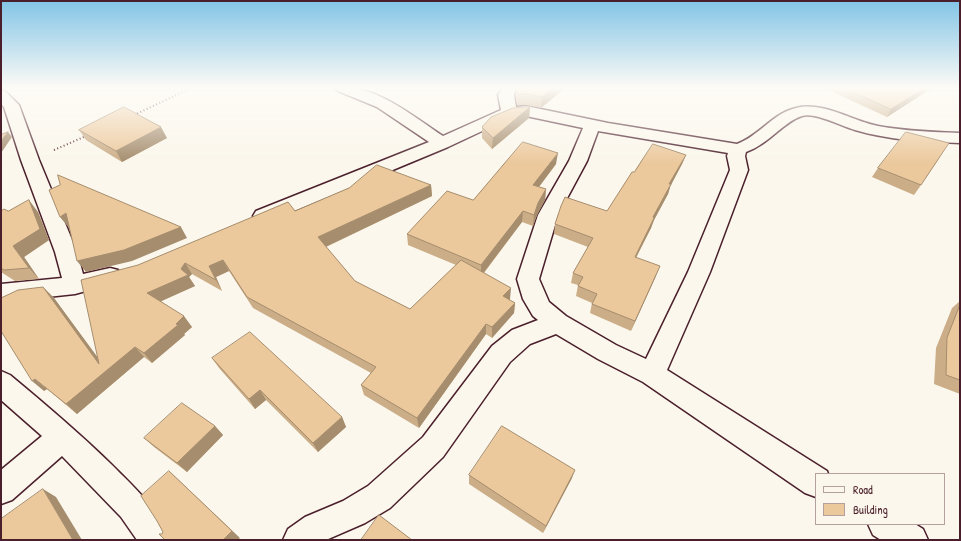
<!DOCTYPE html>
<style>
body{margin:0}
#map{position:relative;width:961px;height:541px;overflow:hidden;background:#fbf7ec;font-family:"Patrick Hand",sans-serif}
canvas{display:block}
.frame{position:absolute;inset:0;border:2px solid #4a1f2b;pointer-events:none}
.legend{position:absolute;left:815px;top:473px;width:130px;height:52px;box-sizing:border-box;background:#fbf7ec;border:1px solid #b4a19f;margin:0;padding:5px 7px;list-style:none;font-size:12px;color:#4a1f2b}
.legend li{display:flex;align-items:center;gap:8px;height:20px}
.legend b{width:20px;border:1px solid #b4a19f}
</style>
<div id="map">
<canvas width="961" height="541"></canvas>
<div class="frame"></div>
<ul class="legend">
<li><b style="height:5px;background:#fbf7ec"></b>Road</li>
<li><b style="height:11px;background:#ecc99d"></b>Building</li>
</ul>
</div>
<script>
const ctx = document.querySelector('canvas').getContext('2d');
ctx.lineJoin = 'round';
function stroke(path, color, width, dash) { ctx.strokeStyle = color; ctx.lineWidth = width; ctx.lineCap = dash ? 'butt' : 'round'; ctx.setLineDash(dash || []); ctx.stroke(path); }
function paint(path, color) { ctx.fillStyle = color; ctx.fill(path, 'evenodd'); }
const path = new Path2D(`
 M 134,115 L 191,88
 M 54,150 L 86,136`);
const minor = new Path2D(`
 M 335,88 C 375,83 412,116 443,136 L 501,110 L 498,95 L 502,88 L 516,88 L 514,95 L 516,107 L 526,106 L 608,123 L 737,144 C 759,136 773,113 796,108 C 823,101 852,121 878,126 C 905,131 933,132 960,133 L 960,143 C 924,142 889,140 855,130 C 841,126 815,112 802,116 C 783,122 769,144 746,152 L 745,156 L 748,170 L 710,272 L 667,370 L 827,471 L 828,474 L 816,474 L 816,497 L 805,493 L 643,382 L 598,359 L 556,334 L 530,344 L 510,362 L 443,457 L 390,508 L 365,523 L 326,540 L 283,540 L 288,529 L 305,517 L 343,501 L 368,486 L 423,437 L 492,346 L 512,330 L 538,320 L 533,316 L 523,299 L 517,279 L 538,215 L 569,161 L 583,128 L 526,116 L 512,117 L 448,147 L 270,221 L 263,223 L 256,221 L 253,216 L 256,211 L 429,142 L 377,107 L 338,91 ZM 598,131 L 728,153 L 727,156 L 730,170 L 688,272 L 646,359 L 616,345 L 566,316 L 549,302 L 539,279 L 558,215 L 587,161 Z
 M 1,90 L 6,92 L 19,105 L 39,160 L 77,252 L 83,274 L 110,268 L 118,270 L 121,276 L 118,282 L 75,294 L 1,302 L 1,284 L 62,278 L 55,252 L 21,160 L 4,107 L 1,104 Z
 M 1,371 L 10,375 C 45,404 79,433 111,464 C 134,487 159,510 172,540 L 137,540 L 121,517 L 62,456 L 12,500 L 1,504 L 1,470 L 42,436 L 1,400 Z
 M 868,524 L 915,524 L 923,529 L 928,540 L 881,540 L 873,535 Z`);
const wall = new Path2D(`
 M 517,88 L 565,88 L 541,108 L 526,105 L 517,105 L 516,99 Z
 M 824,88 L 932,88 L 887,117 Z
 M 530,107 L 529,118 L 492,149 L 482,138 L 482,127 Z
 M 79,130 L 167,138 L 122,162 L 86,140 Z
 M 686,155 L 682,164 L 671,184 L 668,194 L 654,220 L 651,228 L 636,258 L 656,276 L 631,331 L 590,313 L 592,303 L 576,296 L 578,285 L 571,283 L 573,273 L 588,247 L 554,234 L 555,224 L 607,211 Z
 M 556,164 L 539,187 L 546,189 L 545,200 L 537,215 L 533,226 L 522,222 L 484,273 L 510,299 L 510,300 L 515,303 L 514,313 L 492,338 L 486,334 L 419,428 L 364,395 L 361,385 L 371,373 L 253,308 L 229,271 L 216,277 L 222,291 L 192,274 L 189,277 L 195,286 L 161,301 L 192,327 L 184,334 L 185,335 L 152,363 L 144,357 L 77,414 L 47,389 L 44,391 L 43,287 L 54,298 L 98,359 L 138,265 L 295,211 L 431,185 L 432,196 L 326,247 L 355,281 L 410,309 L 456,265 L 408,245 L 407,234 L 473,200 Z
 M 878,168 L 921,185 L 914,195 L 872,177 Z
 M 1,211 L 38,212 L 49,240 L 24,257 L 39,279 L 15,281 L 1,272 Z
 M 960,301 L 960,394 L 934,384 L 936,348 L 952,308 Z
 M 212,358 L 342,417 L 346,427 L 318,452 L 266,400 L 255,409 L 219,368 Z
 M 215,426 L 223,435 L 187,472 L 154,447 L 144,438 Z
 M 469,475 L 572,478 L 543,533 L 469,484 Z`);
const shadedWall = new Path2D(`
 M 553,88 L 565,88 L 541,108 L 542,97 Z
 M 925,88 L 932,88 L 887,117 L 891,109 Z
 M 530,107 L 529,118 L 492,149 L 493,138 Z
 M 161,127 L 167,138 L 122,162 L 116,151 Z
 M 8,132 L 12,137 L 1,153 L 1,141 Z
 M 558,153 L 556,164 L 532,196 L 533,185 Z
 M 686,155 L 682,164 L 670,187 L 671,184 L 668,194 L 654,220 L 651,228 L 631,267 L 635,257 L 653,217 L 669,184 Z
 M 431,185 L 432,196 L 321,249 L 318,237 Z
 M 546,189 L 545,200 L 537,215 L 533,226 L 534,215 L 538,203 Z
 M 29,200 L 38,212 L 49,240 L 24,257 L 39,279 L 29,268 L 13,246 Z
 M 523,211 L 522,222 L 481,276 L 481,265 Z
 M 66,213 L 75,224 L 69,228 L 60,217 Z
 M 181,227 L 187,238 L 132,261 L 86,272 L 77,261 Z
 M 223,260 L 229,271 L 216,277 L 222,291 L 216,280 L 209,266 Z
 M 185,263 L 192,274 L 189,277 L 195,286 L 155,304 L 147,293 L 181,269 Z
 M 660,266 L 656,276 L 631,331 L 635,321 Z
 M 43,287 L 54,298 L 107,370 L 135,347 L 144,357 L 77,414 L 66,404 L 99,364 Z
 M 511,288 L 510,299 L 503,307 L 503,296 Z
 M 515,303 L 514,313 L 492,338 L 492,327 Z
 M 184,316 L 192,327 L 184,334 L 185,335 L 152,363 L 144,353 Z
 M 486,324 L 486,334 L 419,428 L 417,418 Z
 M 35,379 L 47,389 L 44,391 L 32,381 Z
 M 260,390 L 266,400 L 255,409 L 249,399 Z
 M 342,417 L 346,427 L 318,452 L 313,443 Z
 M 215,426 L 223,435 L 187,472 L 177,463 Z
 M 575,470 L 572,478 L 543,533 L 546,526 Z
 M 169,471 L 240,538 L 238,540 L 223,540 Z
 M 43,489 L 56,497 L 82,540 L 73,540 Z`);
const building = new Path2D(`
 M 517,88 L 553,88 L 542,97 L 527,94 L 518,95 Z
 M 844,88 L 925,88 L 891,109 Z
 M 124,107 L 161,127 L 116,151 L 79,130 Z
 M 530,107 L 493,138 L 482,127 L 491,117 L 513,108 Z
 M 8,132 L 1,141 L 1,135 Z
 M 906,132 L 949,143 L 921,185 L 878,168 Z
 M 523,142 L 558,153 L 533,185 L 546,189 L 538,203 L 534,215 L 523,211 L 481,265 L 407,234 L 447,191 L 473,200 Z
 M 653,144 L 686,155 L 669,184 L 671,184 L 653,217 L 654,218 L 635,257 L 660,266 L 635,321 L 592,304 L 597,294 L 578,286 L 583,277 L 573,273 L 593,238 L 555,224 L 561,206 L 565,197 L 607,211 L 632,172 L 634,172 Z
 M 377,165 L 431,185 L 318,237 L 355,281 L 410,309 L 461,260 L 511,288 L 503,296 L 515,303 L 492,327 L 486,324 L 417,418 L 361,385 L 376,367 L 247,297 L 223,260 L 209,266 L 216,280 L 185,263 L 181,269 L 188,275 L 147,293 L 184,316 L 176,324 L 178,325 L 144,353 L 135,347 L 66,404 L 35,379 L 32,381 L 1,331 L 1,298 L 18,290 L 43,287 L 99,364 L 81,280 L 138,265 L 288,202 L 295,211 L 349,188 Z
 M 58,175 L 181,227 L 124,250 L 77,261 L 66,213 L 60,217 L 49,190 L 60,185 Z
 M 29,200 L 40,229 L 13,246 L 29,268 L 4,270 L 1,268 L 1,211 L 4,209 L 8,211 Z
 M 960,305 L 960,380 L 946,375 L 947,338 Z
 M 250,332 L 342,417 L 313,443 L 260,390 L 249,399 L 212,358 Z
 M 182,403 L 215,426 L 177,463 L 144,438 Z
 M 502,426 L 575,470 L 546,526 L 469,475 Z
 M 169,471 L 232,531 L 223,540 L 165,540 L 159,534 L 162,534 L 163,532 L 157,521 L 141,496 Z
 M 43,489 L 73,540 L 1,540 L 1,519 Z
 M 379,515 L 412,540 L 361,540 Z`);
stroke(minor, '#4a1f2b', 3);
stroke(path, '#4a1f2b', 2, [1, 2.5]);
paint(minor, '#fbf7ec');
paint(wall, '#cbad87');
paint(shadedWall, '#a58d6e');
paint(building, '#ecc99d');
stroke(building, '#a58d6e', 1);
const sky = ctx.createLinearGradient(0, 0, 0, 163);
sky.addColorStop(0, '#82c4e6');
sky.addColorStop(0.54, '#fdfbf6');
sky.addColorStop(1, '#fdfbf600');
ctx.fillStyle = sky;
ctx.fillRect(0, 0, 961, 163);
</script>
